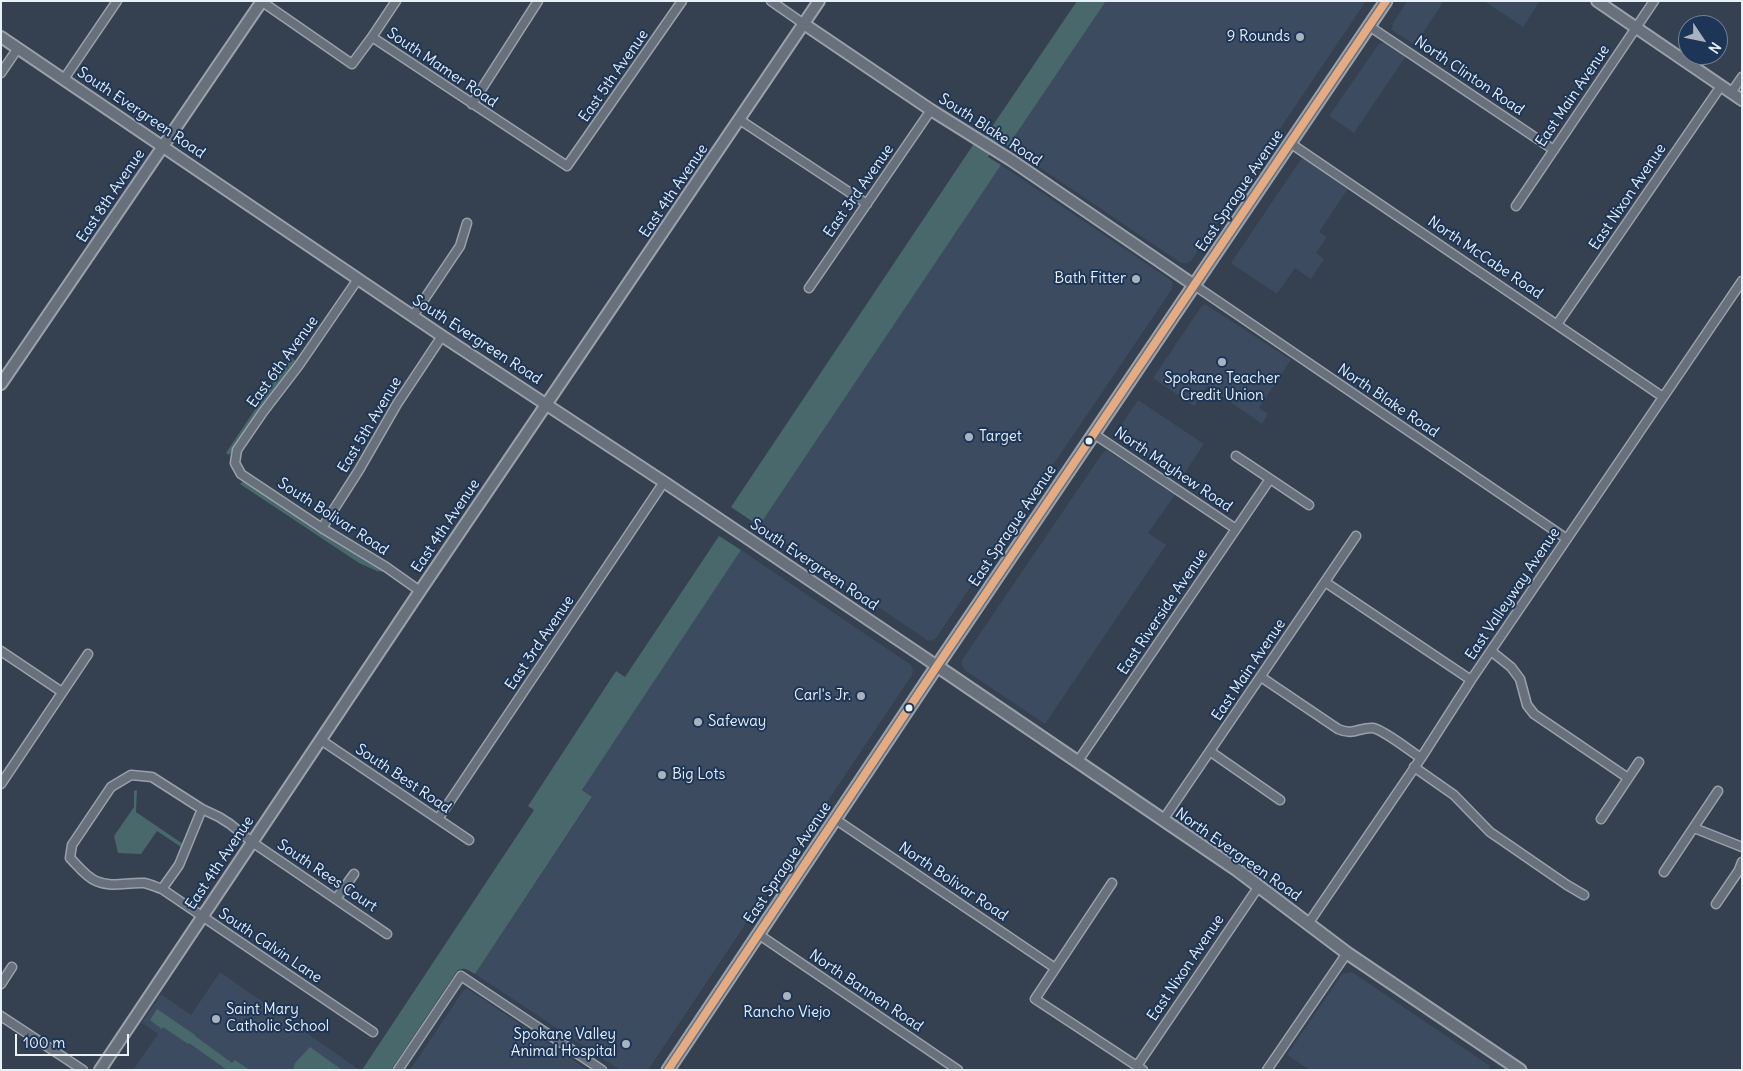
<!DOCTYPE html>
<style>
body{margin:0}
#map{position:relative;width:1743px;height:1071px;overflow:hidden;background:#354050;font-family:Delius,sans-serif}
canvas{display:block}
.frame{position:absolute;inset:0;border:2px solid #e8f1f8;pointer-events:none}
.north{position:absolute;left:1678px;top:15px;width:50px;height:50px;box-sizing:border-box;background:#1d3557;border:1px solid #6e8097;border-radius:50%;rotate:124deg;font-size:14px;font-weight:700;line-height:20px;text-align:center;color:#e8f1f8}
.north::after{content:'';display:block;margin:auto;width:18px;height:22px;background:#a9b3bd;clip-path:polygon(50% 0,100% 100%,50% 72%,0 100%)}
.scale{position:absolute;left:15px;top:1034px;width:114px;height:22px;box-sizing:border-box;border:2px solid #e8f1f8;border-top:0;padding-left:6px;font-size:15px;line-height:18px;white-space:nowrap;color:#e8f1f8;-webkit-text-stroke:4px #1d3557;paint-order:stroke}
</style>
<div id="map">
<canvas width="1743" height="1071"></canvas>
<div class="frame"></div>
<div class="north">N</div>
<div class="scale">100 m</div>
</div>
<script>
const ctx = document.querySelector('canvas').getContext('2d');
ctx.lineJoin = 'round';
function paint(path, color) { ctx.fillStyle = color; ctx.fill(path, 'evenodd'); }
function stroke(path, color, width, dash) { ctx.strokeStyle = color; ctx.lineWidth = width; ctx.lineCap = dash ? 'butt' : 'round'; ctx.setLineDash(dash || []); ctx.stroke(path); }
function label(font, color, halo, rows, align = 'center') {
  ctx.font = font + ' Delius,sans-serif'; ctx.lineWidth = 4; ctx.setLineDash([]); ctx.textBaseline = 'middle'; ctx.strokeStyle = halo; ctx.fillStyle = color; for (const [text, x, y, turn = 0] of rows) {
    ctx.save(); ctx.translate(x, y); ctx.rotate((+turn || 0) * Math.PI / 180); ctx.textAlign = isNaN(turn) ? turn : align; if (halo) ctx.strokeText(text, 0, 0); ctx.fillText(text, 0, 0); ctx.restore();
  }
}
const built = new Path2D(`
 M 1106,1 L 1366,1 L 1191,261 L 1187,263 L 1181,263 L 1008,146 Z
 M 1407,1 L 1444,1 L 1415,45 L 1392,30 L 1393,23 Z
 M 1484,1 L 1540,1 L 1523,27 Z
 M 1381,43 L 1385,43 L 1406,56 L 1354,133 L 1329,116 L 1378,45 Z
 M 1301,159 L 1305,159 L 1349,187 L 1319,232 L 1327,237 L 1316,253 L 1324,259 L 1311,279 L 1295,268 L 1277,294 L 1231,263 Z
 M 1001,165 L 1169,279 L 1172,281 L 1172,289 L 936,638 L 932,641 L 927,640 L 759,526 Z
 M 1205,304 L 1291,360 L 1259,408 L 1268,414 L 1262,424 L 1207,386 L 1194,406 L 1153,378 L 1201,307 Z
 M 1138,400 L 1204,444 L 1180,480 L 1116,436 L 1116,433 Z
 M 1104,451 L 1108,451 L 1175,495 L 1148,533 L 1166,545 L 1045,724 L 966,671 L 962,666 L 962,660 Z
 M 741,550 L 911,665 L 913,671 L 912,675 L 648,1070 L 620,1070 L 475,974 L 592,798 L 582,790 Z
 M 220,972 L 358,1069 L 133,1070 L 158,1034 L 142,1023 L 161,994 L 191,1015 Z
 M 1352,972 L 1490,1066 L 1488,1070 L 1310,1070 L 1287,1055 L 1342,974 Z
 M 466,989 L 468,989 L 588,1070 L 410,1070 L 463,991 Z`);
const green = new Path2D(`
 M 1077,1 L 1106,1 L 1008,146 L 999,141 L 996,145 L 985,137 Z
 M 975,142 L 991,152 L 988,157 L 1001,165 L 759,526 L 731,507 Z
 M 290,357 L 297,362 L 256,416 L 229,455 L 226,453 Z
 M 244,480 L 334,541 L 387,572 L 377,571 L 359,563 L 240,484 Z
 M 719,536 L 741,550 L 582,790 L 592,797 L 475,974 C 468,970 464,966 457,971 L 391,1070 L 362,1070 L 534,810 L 528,806 L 616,671 L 625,677 Z
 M 137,790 L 136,812 L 183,844 L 181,847 L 157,831 L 141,854 L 118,853 L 114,836 L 134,807 L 134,791 Z
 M 157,1009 L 195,1035 L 195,1036 L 232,1063 L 235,1060 L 248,1069 L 227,1070 L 189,1043 L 188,1044 L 163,1027 L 162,1029 L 150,1020 Z
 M 310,1047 L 342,1070 L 293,1070 L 295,1063 Z`);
const street = new Path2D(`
 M 261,1 L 352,64 L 372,37 L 567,166 L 682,1
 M 771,1 L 804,24
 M 1369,26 L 1554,150
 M 372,37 L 396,1
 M 1,73 L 18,48
 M 64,79 L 117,1
 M 1731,93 L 1742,77
 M 472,104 L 538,1
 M 740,120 L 867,204
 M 1290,143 L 1663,397
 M 1516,206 L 1654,1
 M 358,279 L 299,365 L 263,412 L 237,450 L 235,463 L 241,474 L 322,528 L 386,567 L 420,591
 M 1194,285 L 1567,539
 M 809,288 L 931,110
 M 413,316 L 460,246 L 467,223
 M 1558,323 L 1721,86
 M 1094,434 L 1236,529
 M 1236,456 L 1309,505
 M 322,528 L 359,470 L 397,404 L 442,336
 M 1325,582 L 1471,680
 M 1,651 L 62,692
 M 1491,651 L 1511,667 L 1520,679 L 1527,705 L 1534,714 L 1628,778
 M 1261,677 L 1338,729 C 1354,736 1359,727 1373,728 C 1384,730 1410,751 1421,758
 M 321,740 L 469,840
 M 1211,752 L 1280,800
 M 1078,761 L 1270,479
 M 1414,767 L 1454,795 L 1490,832 L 1567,885 L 1584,895
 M 1,784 L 88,654
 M 438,819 L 664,482
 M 835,819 L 1055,968
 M 1601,819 L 1639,762
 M 1163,820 L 1356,536
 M 1694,828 L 1742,847
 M 1664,872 L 1718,791
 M 1112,883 L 1035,999 L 1143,1070
 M 162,889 L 179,865 L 202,809
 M 336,899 L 354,874
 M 1716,904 L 1739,870 L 1742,862
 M 1308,924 L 1421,758 L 1471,680 L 1742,281
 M 758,934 L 958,1070
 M 1,984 L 12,967
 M 1,1016 L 83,1070
 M 373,1032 L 162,889 C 156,887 150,884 144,883 C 127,882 112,888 96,881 C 86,877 78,866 70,858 L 72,845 L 111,787 L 131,775 L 152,777 L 202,809 L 219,817 L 230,824 L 252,842 L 387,934
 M 1137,1066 L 1259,886
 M 398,1070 L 461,976 L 602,1070
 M 1267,1070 L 1347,953`);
const secondary = new Path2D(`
 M 1597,1 L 1742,100
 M 804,24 L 931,110 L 1011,160 L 1194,285
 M 1,37 L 442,336 L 664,482 L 937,666
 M 1,384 L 262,1
 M 100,1070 L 420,591 L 819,1`);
const primary = new Path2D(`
 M 937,666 L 1237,870 L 1347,953 L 1520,1070
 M 668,1070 L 937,666 L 1386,1`);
const bus1 = new Path2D(`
 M 668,1070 L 937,666 L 1386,1`);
const markers = [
 [1300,37,5,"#a9b3bd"],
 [1136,279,5,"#a9b3bd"],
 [1222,362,5,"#a9b3bd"],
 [969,437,5,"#a9b3bd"],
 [1089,441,4.5,"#e8f1f8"],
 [861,696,5,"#a9b3bd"],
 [909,708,4.5,"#e8f1f8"],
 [698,722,5,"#a9b3bd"],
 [662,775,5,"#a9b3bd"],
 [787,996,5,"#a9b3bd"],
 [216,1019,5,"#a9b3bd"],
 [626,1044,5,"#a9b3bd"]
];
const poiNames = [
 ["9 Rounds",1290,37],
 ["Bath Fitter",1126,279],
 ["Spokane Teacher",1222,379,"center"],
 ["Credit Union",1222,396,"center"],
 ["Target",979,437,"left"],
 ["Carl's Jr.",851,696],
 ["Safeway",708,722,"left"],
 ["Big Lots",672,775,"left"],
 ["Saint Mary",226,1010,"left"],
 ["Catholic School",226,1027,"left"],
 ["Rancho Viejo",787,1013,"center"],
 ["Spokane Valley",616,1035],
 ["Animal Hospital",616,1052]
];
const streetNames = [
 ["South Mamer Road",442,68,34],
 ["East 5th Avenue",614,76,-55],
 ["North Clinton Road",1469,76,34],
 ["East Main Avenue",1573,96,-56],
 ["South Evergreen Road",141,113,34],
 ["South Blake Road",990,130,33],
 ["East 4th Avenue",674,191,-56],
 ["East 3rd Avenue",859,191,-55],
 ["East Sprague Avenue",1240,191,-56],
 ["East 8th Avenue",111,196,-56],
 ["East Nixon Avenue",1628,197,-56],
 ["North McCabe Road",1485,258,34],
 ["South Evergreen Road",477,340,33],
 ["East 6th Avenue",283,362,-54],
 ["North Blake Road",1388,401,34],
 ["East 5th Avenue",370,425,-59],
 ["North Mayhew Road",1173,470,34],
 ["South Bolivar Road",333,517,33],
 ["East 4th Avenue",446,526,-56],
 ["East Sprague Avenue",1013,526,-56],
 ["South Evergreen Road",814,565,34],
 ["East Valleyway Avenue",1513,594,-56],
 ["East Riverside Avenue",1163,612,-56],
 ["East 3rd Avenue",540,643,-56],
 ["East Main Avenue",1249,670,-56],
 ["South Best Road",403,779,34],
 ["North Evergreen Road",1238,855,35],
 ["East 4th Avenue",220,863,-56],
 ["East Sprague Avenue",788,863,-56],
 ["South Rees Court",327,876,34],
 ["North Bolivar Road",953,882,34],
 ["South Calvin Lane",270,946,34],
 ["East Nixon Avenue",1186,968,-56],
 ["North Bannen Road",866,991,34]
];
paint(built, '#3c4b60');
paint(green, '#48686c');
stroke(street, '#9aa1aa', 11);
stroke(secondary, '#9aa1aa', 14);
stroke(primary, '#9aa1aa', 15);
stroke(street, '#68707b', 8);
stroke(secondary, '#68707b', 10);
stroke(primary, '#68707b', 11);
stroke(bus1, '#e5ac83', 8);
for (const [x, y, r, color] of markers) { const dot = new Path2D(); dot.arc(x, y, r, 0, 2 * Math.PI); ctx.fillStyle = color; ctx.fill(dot); stroke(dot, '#1d3557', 2); }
label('15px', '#e8f1f8', '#1d3557', poiNames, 'right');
label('15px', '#e8f1f8', '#1d3557', streetNames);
</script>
